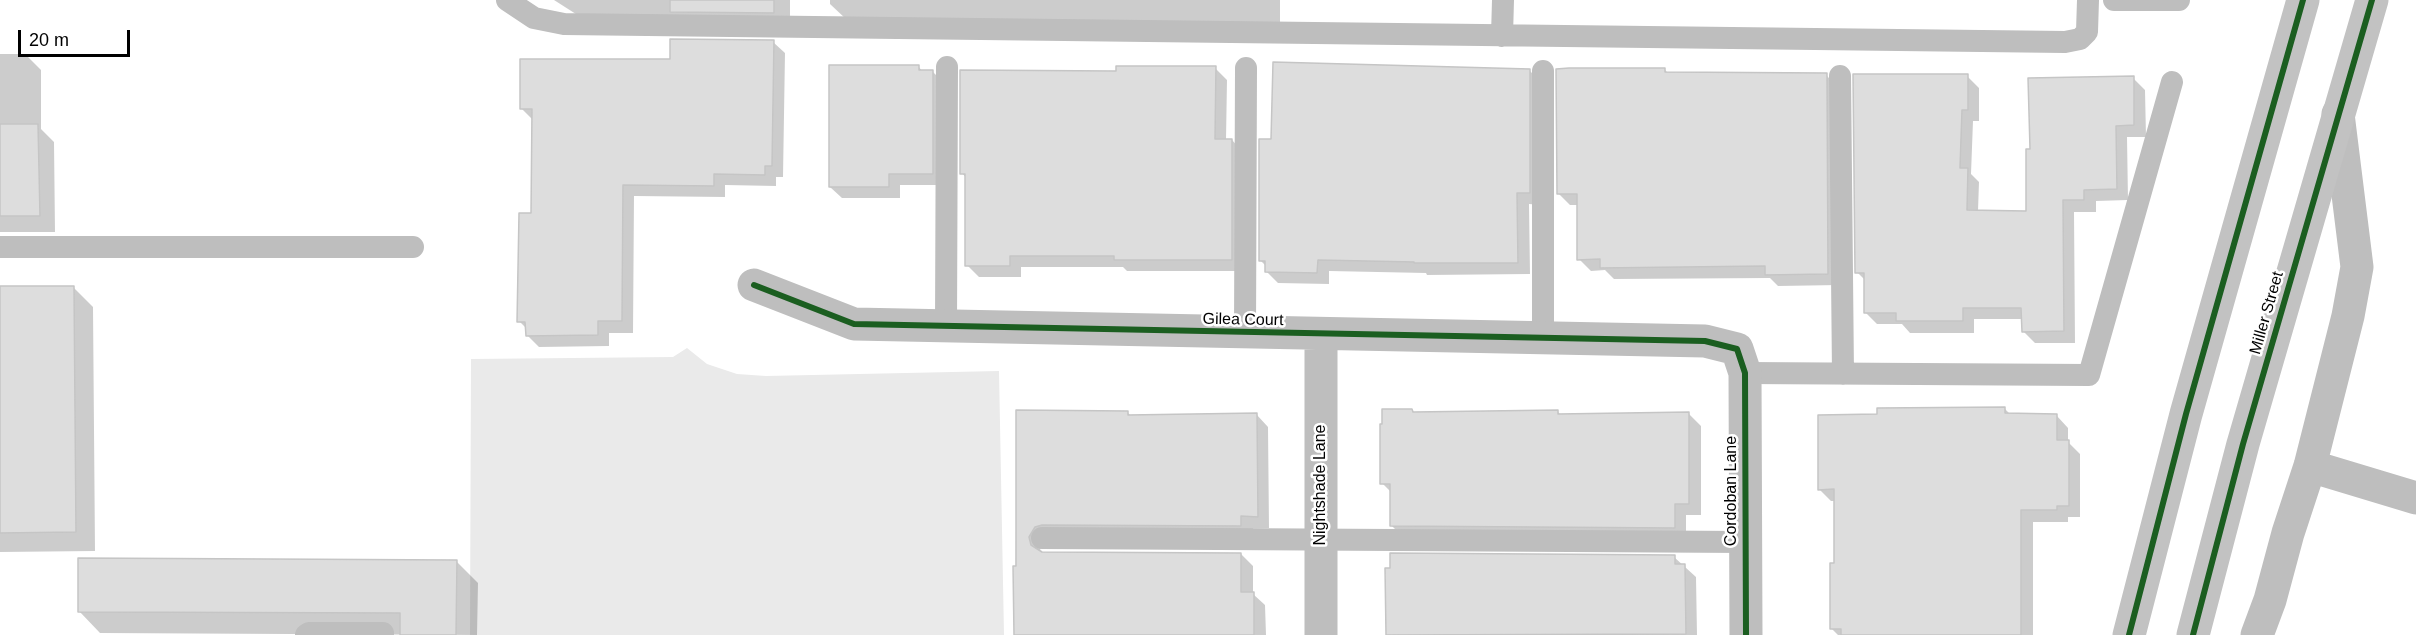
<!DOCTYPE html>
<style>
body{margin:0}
#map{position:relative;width:2416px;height:635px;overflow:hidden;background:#fff;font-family:Arial,sans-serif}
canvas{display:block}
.scale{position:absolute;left:18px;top:30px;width:112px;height:27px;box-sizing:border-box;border:3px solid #000;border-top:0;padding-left:8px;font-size:18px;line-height:21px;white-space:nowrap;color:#000;-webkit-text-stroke:4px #fff;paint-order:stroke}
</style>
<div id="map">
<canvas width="2416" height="635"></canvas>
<div class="scale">20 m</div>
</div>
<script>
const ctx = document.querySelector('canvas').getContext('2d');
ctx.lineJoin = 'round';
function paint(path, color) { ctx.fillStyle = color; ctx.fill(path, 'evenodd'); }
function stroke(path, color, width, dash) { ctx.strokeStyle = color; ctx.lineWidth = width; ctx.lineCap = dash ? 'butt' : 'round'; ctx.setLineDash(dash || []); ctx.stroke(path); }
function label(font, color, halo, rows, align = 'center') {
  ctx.font = font + ' Arial,sans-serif'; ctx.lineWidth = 5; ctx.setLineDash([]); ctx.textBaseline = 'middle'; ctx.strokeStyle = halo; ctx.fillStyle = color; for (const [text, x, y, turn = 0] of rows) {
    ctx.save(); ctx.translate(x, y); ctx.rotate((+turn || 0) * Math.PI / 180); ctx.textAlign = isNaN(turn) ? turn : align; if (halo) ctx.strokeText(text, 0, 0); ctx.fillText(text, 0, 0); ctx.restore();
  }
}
const green = new Path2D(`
 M 687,348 L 707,364 L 737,374 L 766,376 L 999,371 L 1004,635 L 470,635 L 471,359 L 673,357 Z`);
const shadow = new Path2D(`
 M 554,0 L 790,0 L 790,29 L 579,16 Z
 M 830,0 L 1280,0 L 1280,26 L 847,20 L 830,4 Z
 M 773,42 L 785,53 L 783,177 L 776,177 L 776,186 L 725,185 L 725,197 L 634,196 L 633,333 L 609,333 L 609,346 L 539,347 L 527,335 L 527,329 L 519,321 L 532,215 L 533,120 L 521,108 L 672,60 Z
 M 0,54 L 25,54 L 41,70 L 41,129 L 54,142 L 55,232 L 0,232 Z
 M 918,66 L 923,72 L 933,72 L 945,84 L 944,185 L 900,185 L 900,198 L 842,198 L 830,187 Z
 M 1215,68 L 1227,80 L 1226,140 L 1232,140 L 1243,152 L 1243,271 L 1127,271 L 1123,267 L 1021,267 L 1021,277 L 979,277 L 967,265 L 967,179 L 962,173 L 1118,73 Z
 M 1529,70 L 1541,82 L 1541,205 L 1529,204 L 1530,274 L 1427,275 L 1426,273 L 1329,271 L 1329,284 L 1278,283 L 1266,271 L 1266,266 L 1260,260 L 1272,141 Z
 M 1665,70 L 1669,74 L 1826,75 L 1838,87 L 1840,285 L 1778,286 L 1770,278 L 1614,279 L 1605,270 L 1591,271 L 1579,259 L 1578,205 L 1570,205 L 1558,193 Z
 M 1967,76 L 1979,88 L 1979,121 L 1973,121 L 1971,174 L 1979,182 L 1978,211 L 2028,212 L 2133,78 L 2145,90 L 2146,137 L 2127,137 L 2128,200 L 2096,201 L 2096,212 L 2074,212 L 2075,343 L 2035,343 L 2023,331 L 2023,319 L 1974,319 L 1974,333 L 1910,333 L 1902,324 L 1877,324 L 1866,313 L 1866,281 L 1857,272 Z
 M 73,287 L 93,307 L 95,551 L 0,552 L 0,288 Z
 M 2005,409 L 2011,415 L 2057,416 L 2068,428 L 2068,442 L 2080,454 L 2080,517 L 2068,517 L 2068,522 L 2033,522 L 2033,635 L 1838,635 L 1832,629 L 1836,564 L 1836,501 L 1831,501 L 1819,489 Z
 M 1412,410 L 1415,413 L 1557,411 L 1561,415 L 1689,414 L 1701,426 L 1701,515 L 1686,515 L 1686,539 L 1404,538 L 1392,526 L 1392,493 L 1382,483 Z
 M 1017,411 L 1127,412 L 1131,416 L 1257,415 L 1268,427 L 1269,528 L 1253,528 L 1253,537 L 1047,538 L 1040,550 L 1040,552 L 1241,554 L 1253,566 L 1253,594 L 1265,605 L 1266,635 L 1015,635 Z
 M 1674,557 L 1696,577 L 1697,635 L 1387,635 L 1387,569 Z
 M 456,561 L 478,583 L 477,635 L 100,633 L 79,611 Z`);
const building = new Path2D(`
 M 670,0 L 774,0 L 774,13 L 670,12 Z
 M 670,39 L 774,40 L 772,166 L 765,166 L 765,175 L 714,174 L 714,186 L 623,185 L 622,321 L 598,321 L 598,335 L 526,336 L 525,322 L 517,322 L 519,213 L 531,213 L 532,109 L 520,109 L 520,59 L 670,59 Z
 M 1273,62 L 1530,69 L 1530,193 L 1517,193 L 1518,263 L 1414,263 L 1414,262 L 1318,260 L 1317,273 L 1265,272 L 1265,261 L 1259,261 L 1259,139 L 1271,139 Z
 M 829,65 L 919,65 L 919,70 L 933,70 L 933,174 L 889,174 L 889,187 L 829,187 Z
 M 1116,66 L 1216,66 L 1215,139 L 1232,139 L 1232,260 L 1114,260 L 1114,256 L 1010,256 L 1010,266 L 965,266 L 965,174 L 960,174 L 960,70 L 1116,71 Z
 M 1569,68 L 1665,68 L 1665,72 L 1827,73 L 1828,274 L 1765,275 L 1765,266 L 1600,268 L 1600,259 L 1577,260 L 1577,194 L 1557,194 L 1556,69 Z
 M 1853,74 L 1968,74 L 1968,110 L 1962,110 L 1960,168 L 1968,168 L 1967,210 L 2026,211 L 2026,149 L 2030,149 L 2028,78 L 2134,76 L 2134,125 L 2116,126 L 2117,189 L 2084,190 L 2084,200 L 2063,200 L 2064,331 L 2022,332 L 2021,308 L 1963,308 L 1963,321 L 1896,321 L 1896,313 L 1864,313 L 1864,273 L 1855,273 Z
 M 0,124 L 38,124 L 40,216 L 0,216 Z
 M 0,286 L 74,286 L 76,532 L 0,533 Z
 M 2005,407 L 2005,413 L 2057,414 L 2057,440 L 2069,440 L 2069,506 L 2057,506 L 2057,510 L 2021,510 L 2021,635 L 1841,635 L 1841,629 L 1830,629 L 1830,563 L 1834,563 L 1834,489 L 1818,490 L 1818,415 L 1877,414 L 1877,408 Z
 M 1382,409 L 1412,409 L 1413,412 L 1558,410 L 1558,414 L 1689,412 L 1689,504 L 1675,504 L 1675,528 L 1390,526 L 1390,484 L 1380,484 L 1380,424 L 1382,424 Z
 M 1016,410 L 1128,411 L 1128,415 L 1257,413 L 1258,517 L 1241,516 L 1241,526 L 1042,525 L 1035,527 L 1029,537 L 1031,545 L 1042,552 L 1241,553 L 1241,592 L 1254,592 L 1254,635 L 1014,635 L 1013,566 L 1016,566 Z
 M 1390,553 L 1675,555 L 1675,564 L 1685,564 L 1686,634 L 1386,635 L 1385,568 L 1390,568 Z
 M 78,558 L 457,560 L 456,635 L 400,635 L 400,613 L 78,612 Z`);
const lane = new Path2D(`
 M 507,0 L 534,18 L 564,24 L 2065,42 L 2080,39 L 2087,32 L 2088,0
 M 2114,0 L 2179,0
 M 1502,36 L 1503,0
 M 1543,71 L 1543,339
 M 1840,76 L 1843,374
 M 0,247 L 413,247
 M 946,326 L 947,67
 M 1245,333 L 1246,68
 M 1745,373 L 2089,375 L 2172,82
 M 1042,538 L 1746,542
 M 306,635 L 309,633 L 383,633 L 383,635`);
const street = new Path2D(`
 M 754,285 L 854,324 L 1705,341 L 1737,349 L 1745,373 L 1746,635
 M 1321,335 L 1321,635
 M 2310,466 L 2416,498
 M 2257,635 L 2270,600 L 2288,533 L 2310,466 L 2348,316 L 2357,267 L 2338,114`);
const secondary = new Path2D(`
 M 2129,635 L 2186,414 L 2303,0
 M 2193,635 L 2243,444 L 2372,0`);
const cycleway = new Path2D(`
 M 754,285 L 854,324 L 1705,341 L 1737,349 L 1745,373 L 1746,635
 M 2129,635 L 2186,414 L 2303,0
 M 2193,635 L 2243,444 L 2372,0`);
const streetNames = [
 ["Miller Street",2267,313,-74],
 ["Gilea Court",1243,320,1],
 ["Nightshade Lane",1321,485,-90],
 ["Cordoban Lane",1732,491,-90]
];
paint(green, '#eaeaea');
paint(shadow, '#0003');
paint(building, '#ddd');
stroke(building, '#c5c5c5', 1.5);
stroke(lane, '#bebebe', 22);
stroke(street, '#bebebe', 33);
stroke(secondary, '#c2c2c2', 33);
stroke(cycleway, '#1b5e20', 6);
label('16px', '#000', '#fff', streetNames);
</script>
